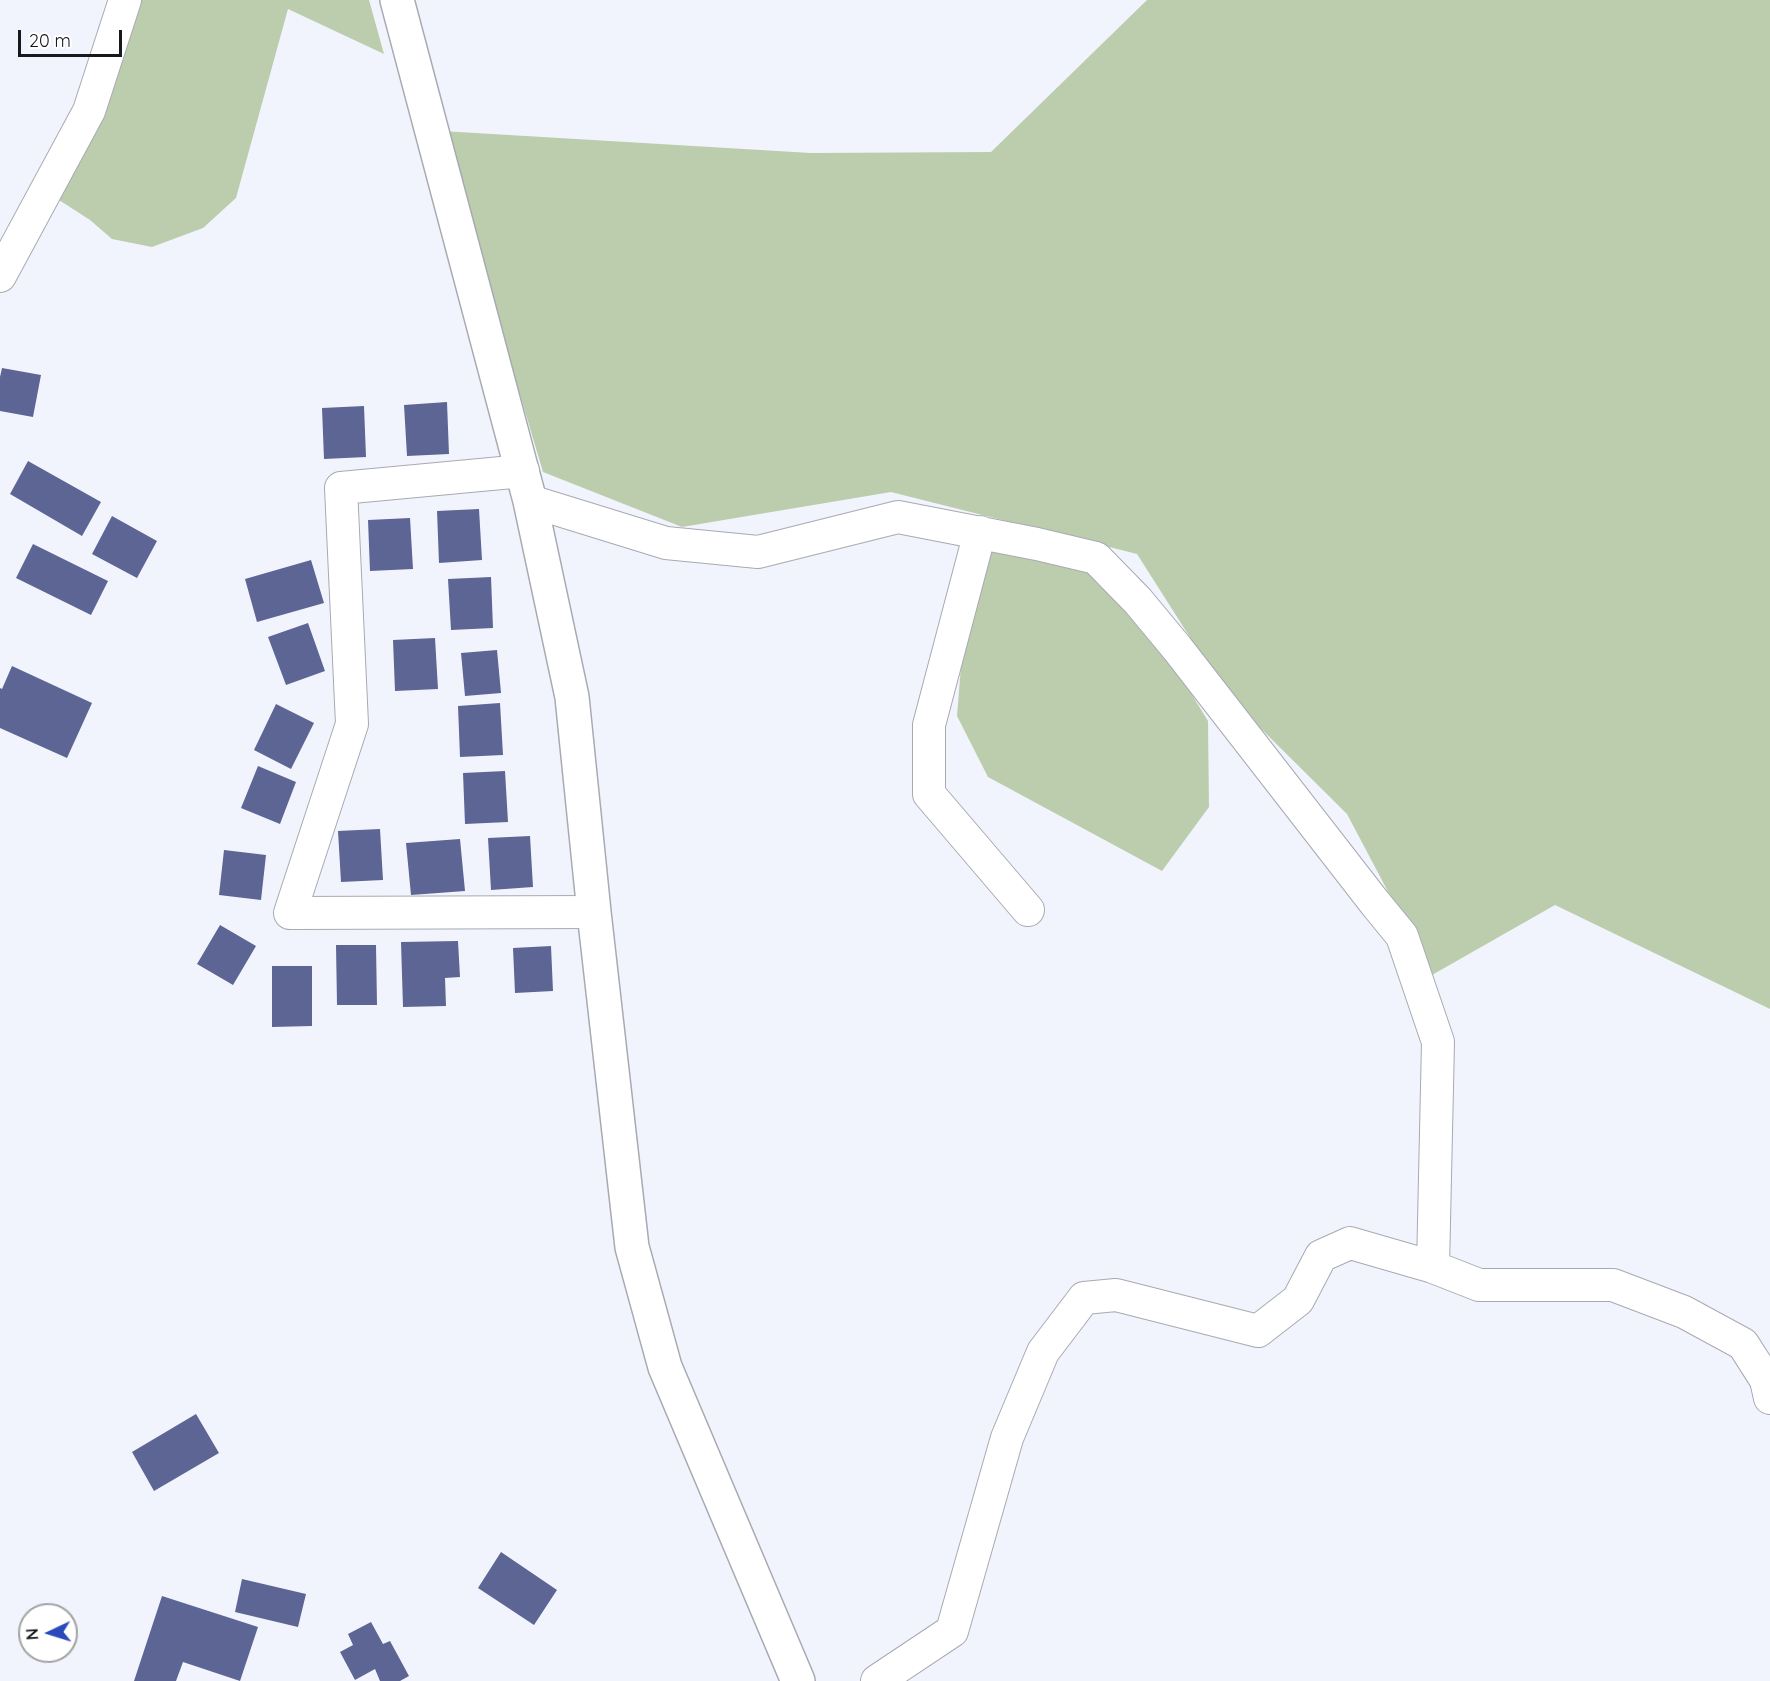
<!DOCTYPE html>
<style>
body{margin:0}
#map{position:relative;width:1770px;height:1681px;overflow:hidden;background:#f2f4fd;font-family:Quicksand,sans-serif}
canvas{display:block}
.north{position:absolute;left:18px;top:1603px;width:60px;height:60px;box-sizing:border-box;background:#fff;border:2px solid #a3a3a4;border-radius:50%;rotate:266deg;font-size:16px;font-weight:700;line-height:24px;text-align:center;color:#18191c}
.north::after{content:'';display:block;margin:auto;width:21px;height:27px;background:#2b4aba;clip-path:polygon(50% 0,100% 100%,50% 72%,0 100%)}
.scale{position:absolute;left:18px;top:30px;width:104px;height:27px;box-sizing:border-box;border:3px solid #18191c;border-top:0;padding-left:8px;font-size:18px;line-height:21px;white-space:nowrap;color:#18191c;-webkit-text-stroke:4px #fff;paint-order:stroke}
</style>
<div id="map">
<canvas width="1770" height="1681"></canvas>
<div class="north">N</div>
<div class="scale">20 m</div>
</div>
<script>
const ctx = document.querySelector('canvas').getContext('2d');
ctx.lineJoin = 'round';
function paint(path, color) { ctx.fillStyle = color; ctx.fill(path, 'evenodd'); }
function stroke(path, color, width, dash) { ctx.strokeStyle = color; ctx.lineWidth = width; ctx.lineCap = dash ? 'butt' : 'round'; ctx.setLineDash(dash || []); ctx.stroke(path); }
const green = new Path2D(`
 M 141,0 L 369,0 L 384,54 L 288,9 L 236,198 L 203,228 L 152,247 L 112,239 L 90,220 L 59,200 L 104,103 Z
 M 1147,0 L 1770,0 L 1770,1009 L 1555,905 L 1432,975 L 1347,814 L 1226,694 L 1137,554 L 891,492 L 682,527 L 543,472 L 442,131 L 811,153 L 991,152 Z
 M 984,547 L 1075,553 L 1148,623 L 1208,721 L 1209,807 L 1162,871 L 988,777 L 957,716 L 963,641 Z`);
const building = new Path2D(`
 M 2,368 L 41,375 L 33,417 L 0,411 L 0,377 Z
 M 447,402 L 449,454 L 407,456 L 404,405 Z
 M 364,406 L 366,457 L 324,459 L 322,408 Z
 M 28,461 L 101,502 L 82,536 L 10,494 Z
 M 479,509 L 482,560 L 439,563 L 437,511 Z
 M 112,516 L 157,541 L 137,578 L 92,554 Z
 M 410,518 L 413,569 L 370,571 L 368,520 Z
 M 33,544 L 108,581 L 91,615 L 16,578 Z
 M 311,560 L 324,603 L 257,622 L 245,579 Z
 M 491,577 L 493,628 L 451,630 L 448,579 Z
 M 308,623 L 325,671 L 286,685 L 268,637 Z
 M 435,638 L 438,689 L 395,691 L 393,640 Z
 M 497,650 L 501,693 L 465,696 L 461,653 Z
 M 12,666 L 92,703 L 67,758 L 0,728 L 0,688 L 2,689 Z
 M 500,703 L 503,755 L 460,757 L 458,706 Z
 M 276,704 L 314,723 L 291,769 L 254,750 Z
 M 258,766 L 296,782 L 280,824 L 241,808 Z
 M 505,771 L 508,822 L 465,824 L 463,773 Z
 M 380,829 L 383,880 L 341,882 L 338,831 Z
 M 530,836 L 533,887 L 491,890 L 488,838 Z
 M 460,839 L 465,891 L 411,895 L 406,843 Z
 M 224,850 L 266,855 L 261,900 L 219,895 Z
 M 220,925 L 256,946 L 233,985 L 197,964 Z
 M 458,941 L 460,977 L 445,978 L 446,1006 L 403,1007 L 401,942 Z
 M 336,945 L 376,945 L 377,1005 L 337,1005 Z
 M 551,946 L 553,991 L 515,993 L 513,948 Z
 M 272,966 L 312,966 L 312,1026 L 272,1027 Z
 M 196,1414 L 219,1453 L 154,1491 L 132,1452 Z
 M 501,1552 L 557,1590 L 534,1625 L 478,1588 Z
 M 242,1579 L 306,1594 L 298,1627 L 235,1612 Z
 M 162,1596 L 258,1627 L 240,1681 L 183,1662 L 176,1681 L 134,1681 Z
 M 371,1622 L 383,1644 L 390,1641 L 409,1676 L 400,1681 L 380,1681 L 375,1669 L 355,1680 L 340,1652 L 353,1645 L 348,1634 Z`);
const minor = new Path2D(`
 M 0,276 L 89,111 L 125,0
 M 523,471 L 341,488 L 352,724 L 290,913 L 594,912
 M 530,501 L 666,543 L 758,552 L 898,517 L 1037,544 L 1096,558 L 1138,601 L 1177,648 L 1375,903 L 1402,936 L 1438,1042 L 1433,1267 L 1479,1285 L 1613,1285 L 1684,1312 L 1743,1344 L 1766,1380 L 1770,1398
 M 980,532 L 929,725 L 929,794 L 1028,910
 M 877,1681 L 952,1631 L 1007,1438 L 1043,1352 L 1084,1298 L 1116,1295 L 1258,1331 L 1298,1300 L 1321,1256 L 1350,1243 L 1433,1267`);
const tertiary = new Path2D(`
 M 397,0 L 530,501 L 572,697 L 594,912 L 632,1247 L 665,1367 L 798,1681`);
paint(green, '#bccdae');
paint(building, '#5c6594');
stroke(minor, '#a8aab2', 34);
stroke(tertiary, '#a8aab2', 36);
stroke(minor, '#fff', 32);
stroke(tertiary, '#fff', 33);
</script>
